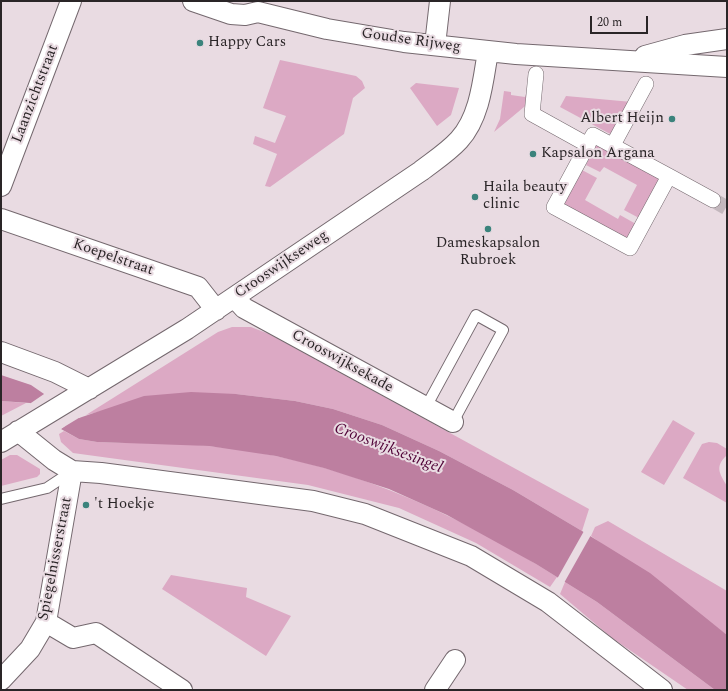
<!DOCTYPE html>
<style>
body{margin:0}
#map{position:relative;width:728px;height:691px;overflow:hidden;background:#e9dbe2;font-family:Spectral,serif}
canvas{display:block}
.frame{position:absolute;inset:0;border:2px solid #2a2527;pointer-events:none}
.scale{position:absolute;left:590px;top:16px;width:58px;height:18px;box-sizing:border-box;border:2px solid #2a2527;border-top:0;padding-left:5px;font-size:12px;line-height:14px;white-space:nowrap;color:#2a2527;-webkit-text-stroke:3px #e9dbe2;paint-order:stroke}
</style>
<div id="map">
<canvas width="728" height="691"></canvas>
<div class="frame"></div>
<div class="scale">20 m</div>
</div>
<script>
const ctx = document.querySelector('canvas').getContext('2d');
ctx.lineJoin = 'round';
function paint(path, color) { ctx.fillStyle = color; ctx.fill(path, 'evenodd'); }
function stroke(path, color, width, dash) { ctx.strokeStyle = color; ctx.lineWidth = width; ctx.lineCap = dash ? 'butt' : 'round'; ctx.setLineDash(dash || []); ctx.stroke(path); }
function label(font, color, halo, rows, align = 'center') {
  ctx.font = font + ' Spectral,serif'; ctx.lineWidth = 4; ctx.setLineDash([]); ctx.textBaseline = 'middle'; ctx.strokeStyle = halo; ctx.fillStyle = color; for (const [text, x, y, turn = 0] of rows) {
    ctx.save(); ctx.translate(x, y); ctx.rotate((+turn || 0) * Math.PI / 180); ctx.textAlign = isNaN(turn) ? turn : align; if (halo) ctx.strokeText(text, 0, 0); ctx.fillText(text, 0, 0); ctx.restore();
  }
}
const green = new Path2D(`
 M 280,60 L 356,76 L 362,81 L 365,88 L 353,98 L 344,134 L 270,187 L 265,186 L 277,154 L 253,144 L 255,136 L 275,143 L 286,116 L 263,108 Z
 M 416,83 L 459,88 L 451,115 L 437,126 L 410,88 Z
 M 504,91 L 511,92 L 511,95 L 525,97 L 526,94 L 531,94 L 530,102 L 494,132 L 500,119 Z
 M 566,96 L 632,102 L 614,136 L 560,107 Z
 M 597,143 L 661,178 L 639,218 L 624,210 L 637,185 L 604,167 L 600,172 L 586,165 Z
 M 582,170 L 597,178 L 585,200 L 618,219 L 620,215 L 636,224 L 626,242 L 562,206 Z
 M 232,327 L 251,327 L 269,334 L 589,509 L 582,531 L 513,490 L 439,451 L 382,425 L 333,409 L 295,401 L 236,394 L 102,411 L 86,415 L 218,332 Z
 M 1,401 L 26,403 L 1,416 Z
 M 673,420 L 695,433 L 664,485 L 641,472 Z
 M 64,431 L 79,439 L 97,442 C 134,444 172,442 209,446 C 334,457 452,510 557,577 L 550,587 L 476,543 L 399,508 L 308,485 L 73,453 L 61,442 L 59,434 Z
 M 709,442 L 717,443 L 727,449 L 727,455 C 714,467 720,474 727,486 C 728,490 727,499 727,503 L 683,478 L 702,444 Z
 M 10,455 L 17,455 L 40,469 L 40,474 L 37,477 L 1,486 L 1,460 Z
 M 608,521 L 727,591 L 727,635 L 591,536 L 595,527 Z
 M 171,575 L 247,588 L 246,597 L 291,616 L 266,656 L 162,589 Z
 M 565,582 L 597,602 L 715,690 L 688,690 L 612,638 L 560,594 Z`);
const water = new Path2D(`
 M 1,375 L 31,385 L 79,418 L 144,396 L 191,392 L 236,394 L 295,401 L 333,409 L 382,425 L 439,451 L 513,490 L 582,531 L 650,573 L 727,635 L 727,690 L 715,690 L 597,602 L 536,564 L 447,515 L 389,489 L 324,468 L 276,456 L 209,446 L 97,442 L 79,439 L 61,429 L 65,426 L 30,403 L 1,401 Z`);
const pier = new Path2D(`
 M 47,392 L 80,416 L 87,413 L 59,430 L 61,426 L 28,405 Z
 M 584,531 L 591,535 L 564,583 L 557,579 Z`);
const pedestrianTunnel = new Path2D(`
 M 713,200 L 727,208`);
const service = new Path2D(`
 M 426,407 L 476,315 L 503,330 L 453,422
 M 1,499 L 47,488 L 71,472`);
const pedestrian = new Path2D(`
 M 536,74 L 532,114 L 588,145
 M 593,135 L 669,176 L 630,248 L 554,207 Z
 M 613,145 L 646,84
 M 669,176 L 713,200`);
const minor = new Path2D(`
 M 193,1 L 231,14 L 245,15 L 258,12 L 327,29 L 404,42 L 516,54 L 727,67
 M 435,45 L 440,1
 M 645,56 L 685,45 L 727,39
 M 1,186 L 71,1
 M 1,219 L 198,287 L 216,310
 M 235,298 L 244,308 L 453,422
 M 1,352 L 55,372 L 89,389
 M 18,431 L 54,460 L 72,471 L 101,473 L 313,501 L 365,514 L 471,556 L 548,602 L 662,690
 M 1,442 L 187,329 L 421,171 C 434,161 448,152 459,140 C 480,117 483,81 488,51
 M 46,622 L 73,638 L 96,633 L 182,690
 M 1,680 L 30,649 L 46,622 L 72,471
 M 435,690 L 455,660`);
const markers = [
 [200,43,4,"#3b837c"],
 [672,119,4,"#3b837c"],
 [533,154,4,"#3b837c"],
 [475,197,4,"#3b837c"],
 [488,229,4,"#3b837c"],
 [86,505,4,"#3b837c"]
];
const streetNames = [
 ["Goudse Rijweg",411,41,8],
 ["Laanzichtstraat",36,94,-69],
 ["Koepelstraat",113,258,19],
 ["Crooswijkseweg",282,265,-34],
 ["Crooswijksekade",342,362,29],
 ["Spiegelnisserstraat",56,559,-79]
];
const poiNames = [
 ["Happy Cars",208,43],
 ["Albert Heijn",664,119,"right"],
 ["Kapsalon Argana",541,154],
 ["Haila beauty",483,188],
 ["clinic",483,205],
 ["Dameskapsalon",488,244,"center"],
 ["Rubroek",488,261,"center"],
 ["'t Hoekje",94,505]
];
const waterNames = [
 ["Crooswijksesingel",388,449,21]
];
paint(green, '#dca9c4');
paint(water, '#bd7fa0');
paint(pier, '#e9dbe2');
stroke(pedestrianTunnel, '#c3b7bd', 15, [15, 8]);
stroke(service, '#74686e', 12);
stroke(pedestrian, '#74686e', 16);
stroke(minor, '#74686e', 22);
stroke(service, '#fff', 10);
stroke(pedestrian, '#fff', 15);
stroke(minor, '#fff', 20);
for (const [x, y, r, color] of markers) { const dot = new Path2D(); dot.arc(x, y, r, 0, 2 * Math.PI); ctx.fillStyle = color; ctx.fill(dot); stroke(dot, '#e9dbe2', 1.5); }
label('15px', '#2a2527', '#e9dbe2', streetNames);
label('15px', '#2a2527', '#e9dbe2', poiNames, 'left');
label('italic 16px', '#510438', '#e9dbe2', waterNames);
</script>
